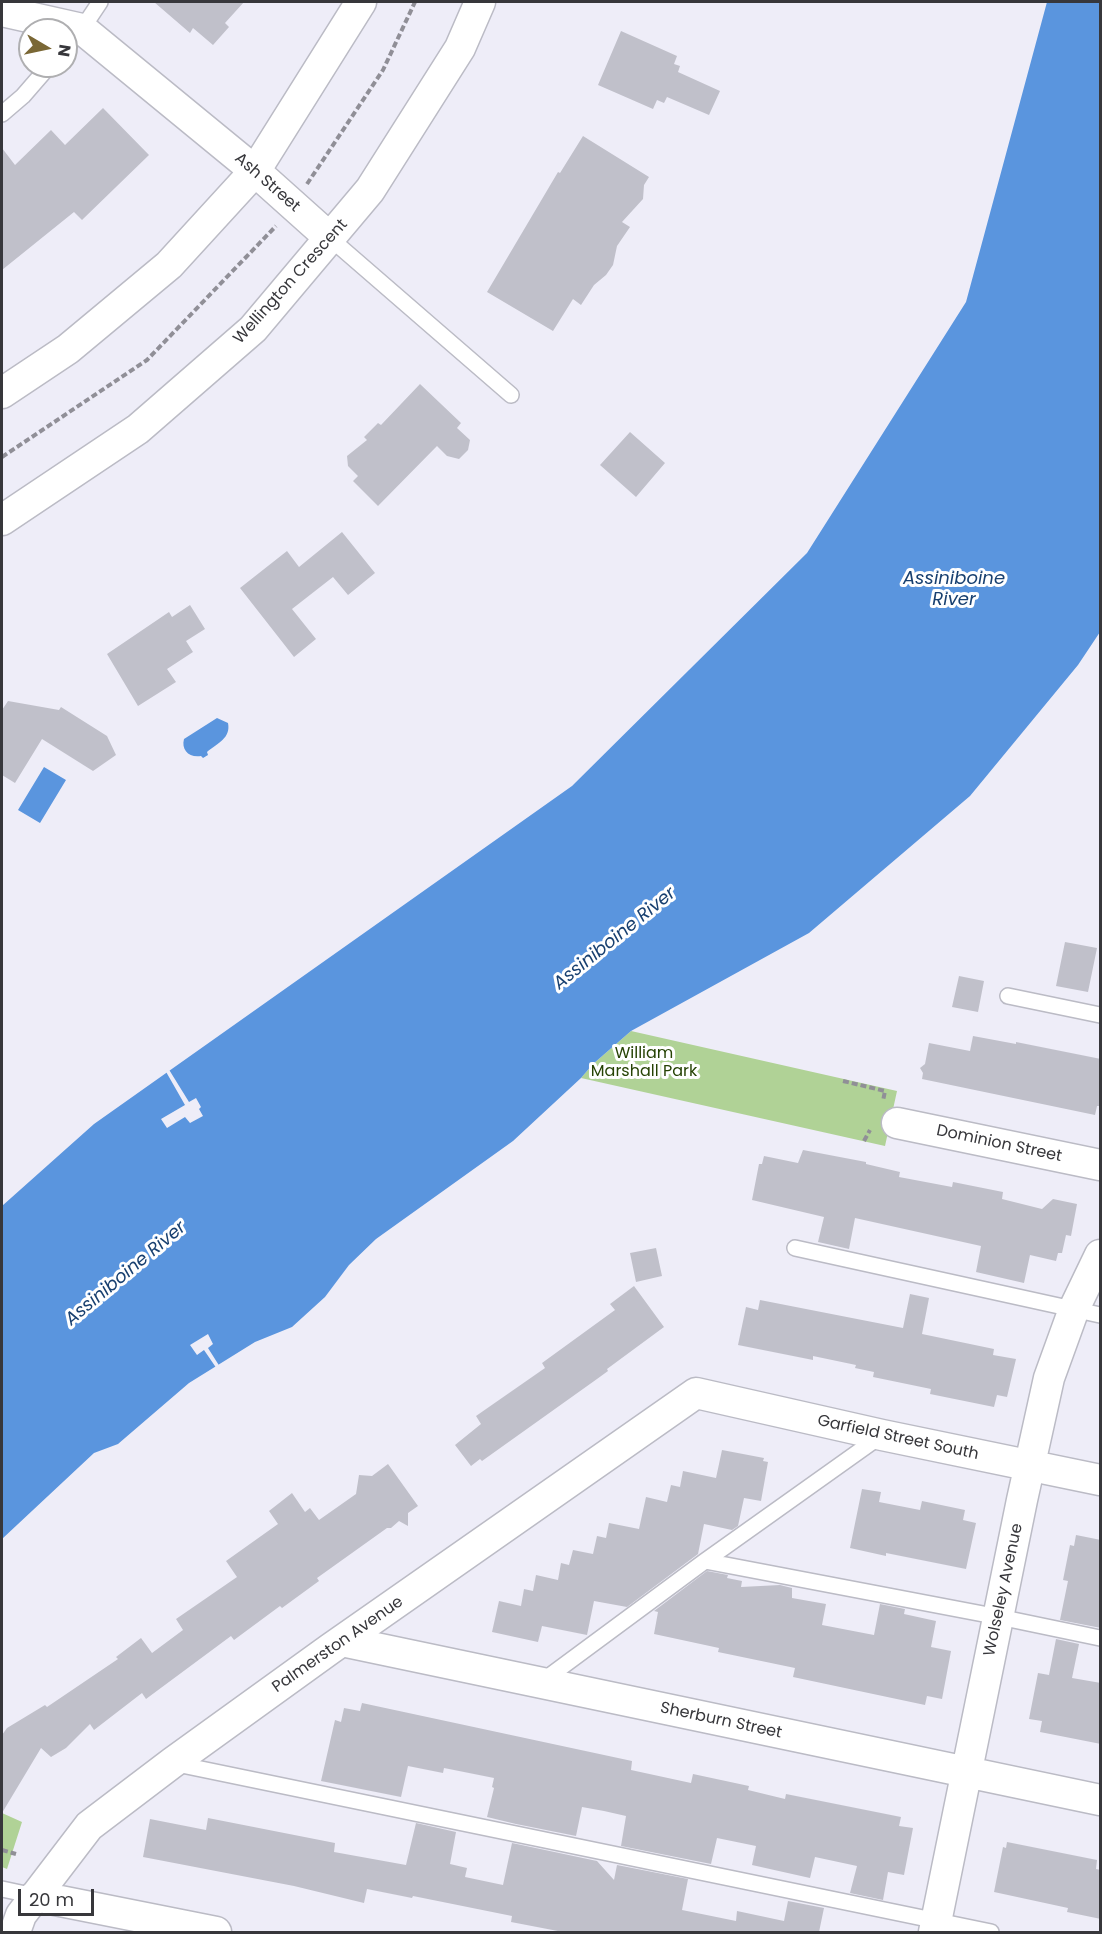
<!DOCTYPE html>
<style>
body{margin:0}
#map{position:relative;width:1102px;height:1934px;overflow:hidden;background:#eeedf8;font-family:Poppins,sans-serif}
canvas{display:block}
.frame{position:absolute;inset:0;border:3px solid #37373b;pointer-events:none}
.north{position:absolute;left:18px;top:18px;width:60px;height:60px;box-sizing:border-box;background:#fff;border:2px solid #afafb1;border-radius:50%;rotate:99deg;font-size:16px;font-weight:700;line-height:24px;text-align:center;color:#37373b}
.north::after{content:'';display:block;margin:auto;width:21px;height:27px;background:#7a6735;clip-path:polygon(50% 0,100% 100%,50% 72%,0 100%)}
.scale{position:absolute;left:18px;top:1889px;width:76px;height:27px;box-sizing:border-box;border:3px solid #37373b;border-top:0;padding-left:8px;font-size:18px;line-height:21px;white-space:nowrap;color:#37373b;-webkit-text-stroke:4px #fff;paint-order:stroke}
</style>
<div id="map">
<canvas width="1102" height="1934"></canvas>
<div class="frame"></div>
<div class="north">N</div>
<div class="scale">20 m</div>
</div>
<script>
const ctx = document.querySelector('canvas').getContext('2d');
ctx.lineJoin = 'round';
function paint(path, color) { ctx.fillStyle = color; ctx.fill(path, 'evenodd'); }
function stroke(path, color, width, dash) { ctx.strokeStyle = color; ctx.lineWidth = width; ctx.lineCap = dash ? 'butt' : 'round'; ctx.setLineDash(dash || []); ctx.stroke(path); }
function label(font, color, halo, rows, align = 'center') {
  ctx.font = font + ' Poppins,sans-serif'; ctx.lineWidth = 6; ctx.setLineDash([]); ctx.textBaseline = 'middle'; ctx.strokeStyle = halo; ctx.fillStyle = color; for (const [text, x, y, turn = 0] of rows) {
    ctx.save(); ctx.translate(x, y); ctx.rotate((+turn || 0) * Math.PI / 180); ctx.textAlign = isNaN(turn) ? turn : align; if (halo) ctx.strokeText(text, 0, 0); ctx.fillText(text, 0, 0); ctx.restore();
  }
}
const green = new Path2D(`
 M 631,1031 L 897,1091 L 885,1146 L 581,1078 L 593,1064 Z
 M 2,1813 L 22,1822 L 7,1869 L 2,1867 Z`);
const water = new Path2D(`
 M 1047,2 L 1100,2 L 1100,632 L 1078,665 L 970,796 L 809,933 L 631,1031 L 593,1064 L 581,1078 L 513,1141 L 376,1239 L 349,1265 L 325,1297 L 292,1327 L 255,1342 L 189,1383 L 118,1444 L 94,1453 L 2,1539 L 2,1206 L 94,1124 L 572,786 L 807,553 L 966,302 Z
 M 217,718 L 228,723 C 231,738 218,743 207,752 L 208,755 L 203,758 L 201,756 C 189,758 181,750 184,739 Z
 M 44,767 L 66,780 L 40,823 L 18,810 Z`);
const pier = new Path2D(`
 M 168,1068 L 189,1102 L 196,1098 L 201,1107 L 199,1109 L 203,1116 L 190,1123 L 185,1117 L 167,1128 L 161,1119 L 185,1105 L 165,1070 Z
 M 208,1334 L 213,1344 L 208,1348 L 220,1367 L 217,1369 L 204,1350 L 197,1355 L 190,1345 Z`);
const building = new Path2D(`
 M 154,2 L 244,2 L 225,23 L 229,27 L 213,45 L 193,28 L 190,33 Z
 M 621,31 L 677,56 L 674,64 L 680,66 L 678,72 L 720,91 L 709,115 L 667,97 L 664,103 L 657,100 L 653,109 L 598,85 Z
 M 103,108 L 149,155 L 82,220 L 74,212 L 2,270 L 2,148 L 15,165 L 51,130 L 65,145 Z
 M 583,136 L 649,177 L 644,185 L 643,199 L 622,222 L 630,227 L 617,246 L 613,265 L 606,275 L 594,285 L 581,305 L 573,299 L 553,331 L 487,292 L 558,172 L 560,173 Z
 M 420,384 L 461,423 L 457,428 L 470,440 L 468,450 L 459,459 L 447,456 L 437,446 L 378,506 L 353,481 L 358,476 L 348,466 L 347,456 L 367,440 L 364,437 L 378,423 L 381,425 Z
 M 630,432 L 665,463 L 636,497 L 600,465 Z
 M 342,532 L 375,573 L 348,595 L 333,577 L 292,609 L 316,639 L 294,657 L 240,588 L 287,551 L 299,567 Z
 M 190,605 L 205,629 L 186,641 L 193,652 L 167,669 L 176,682 L 138,706 L 107,654 L 169,612 L 172,617 Z
 M 8,701 L 59,710 L 61,707 L 107,736 L 116,755 L 93,771 L 42,739 L 15,783 L 2,775 L 2,710 Z
 M 1065,942 L 1097,948 L 1088,992 L 1056,986 Z
 M 959,976 L 984,981 L 978,1012 L 952,1007 Z
 M 973,1036 L 1016,1044 L 1016,1042 L 1101,1059 L 1101,1106 L 1097,1106 L 1095,1115 L 922,1079 L 923,1073 L 920,1068 L 925,1064 L 929,1043 L 970,1051 Z
 M 803,1150 L 866,1162 L 866,1164 L 900,1172 L 899,1177 L 952,1187 L 953,1182 L 1003,1192 L 1002,1199 L 1042,1209 L 1053,1199 L 1077,1204 L 1071,1236 L 1066,1235 L 1062,1253 L 1058,1253 L 1056,1261 L 1030,1255 L 1024,1283 L 976,1272 L 981,1246 L 855,1218 L 849,1249 L 818,1242 L 824,1217 L 752,1200 L 759,1164 L 762,1164 L 764,1156 L 798,1163 Z
 M 656,1248 L 662,1276 L 636,1282 L 630,1253 Z
 M 634,1286 L 664,1327 L 607,1369 L 608,1371 L 597,1379 L 482,1461 L 480,1459 L 471,1466 L 455,1445 L 481,1424 L 476,1416 L 545,1368 L 542,1363 L 615,1310 L 610,1304 Z
 M 910,1294 L 929,1298 L 922,1334 L 994,1349 L 993,1355 L 1016,1359 L 1007,1397 L 997,1395 L 994,1407 L 930,1394 L 931,1389 L 873,1377 L 874,1372 L 855,1368 L 856,1365 L 813,1356 L 813,1360 L 738,1345 L 746,1307 L 758,1310 L 760,1300 L 903,1328 Z
 M 722,1450 L 764,1458 L 763,1461 L 768,1462 L 761,1501 L 744,1498 L 738,1526 L 732,1530 L 704,1524 L 698,1554 L 627,1607 L 594,1601 L 587,1635 L 542,1626 L 538,1642 L 492,1632 L 499,1601 L 521,1606 L 524,1589 L 533,1591 L 536,1575 L 558,1580 L 561,1563 L 569,1565 L 573,1550 L 593,1554 L 597,1536 L 606,1538 L 609,1523 L 639,1529 L 646,1497 L 667,1502 L 671,1485 L 680,1487 L 683,1471 L 716,1478 Z
 M 388,1464 L 418,1506 L 408,1513 L 408,1526 L 399,1521 L 391,1528 L 387,1528 L 317,1578 L 319,1581 L 282,1608 L 280,1606 L 234,1640 L 231,1636 L 146,1699 L 142,1693 L 94,1730 L 90,1724 L 66,1748 L 51,1757 L 41,1748 L 2,1813 L 2,1735 L 7,1728 L 45,1705 L 47,1707 L 118,1659 L 116,1657 L 141,1638 L 152,1653 L 183,1630 L 176,1619 L 237,1577 L 226,1561 L 278,1524 L 269,1511 L 292,1493 L 305,1512 L 310,1508 L 319,1520 L 356,1494 L 359,1475 L 372,1476 Z
 M 862,1489 L 881,1492 L 879,1502 L 920,1510 L 922,1501 L 965,1510 L 963,1520 L 976,1523 L 966,1569 L 886,1553 L 886,1556 L 850,1548 Z
 M 1076,1535 L 1101,1540 L 1101,1628 L 1060,1620 L 1068,1581 L 1063,1580 L 1070,1545 L 1074,1546 Z
 M 707,1571 L 728,1575 L 727,1578 L 742,1581 L 741,1587 L 780,1585 L 792,1588 L 792,1598 L 826,1604 L 822,1625 L 874,1635 L 880,1604 L 905,1609 L 904,1614 L 936,1621 L 931,1647 L 951,1651 L 942,1699 L 927,1696 L 925,1705 L 793,1677 L 795,1668 L 718,1652 L 719,1648 L 654,1634 L 658,1612 L 654,1611 Z
 M 1056,1639 L 1079,1644 L 1072,1678 L 1101,1683 L 1101,1744 L 1040,1732 L 1042,1721 L 1029,1719 L 1038,1673 L 1049,1675 Z
 M 362,1703 L 632,1761 L 631,1770 L 691,1783 L 693,1774 L 749,1786 L 748,1790 L 785,1799 L 786,1794 L 901,1817 L 899,1826 L 913,1828 L 904,1875 L 888,1872 L 883,1900 L 850,1893 L 857,1866 L 815,1857 L 810,1878 L 752,1865 L 756,1846 L 717,1838 L 711,1864 L 621,1846 L 626,1816 L 604,1811 L 582,1807 L 576,1836 L 516,1824 L 487,1817 L 494,1788 L 492,1787 L 494,1778 L 444,1768 L 443,1773 L 408,1766 L 401,1797 L 321,1781 L 335,1720 L 341,1722 L 344,1708 L 360,1711 Z
 M 208,1818 L 335,1843 L 334,1852 L 406,1865 L 416,1823 L 456,1832 L 450,1864 L 467,1868 L 465,1877 L 503,1885 L 512,1843 L 597,1861 L 614,1880 L 617,1865 L 688,1879 L 682,1910 L 736,1921 L 737,1911 L 784,1921 L 788,1901 L 824,1908 L 819,1932 L 563,1932 L 511,1922 L 512,1916 L 413,1896 L 412,1898 L 367,1889 L 364,1903 L 294,1886 L 143,1857 L 150,1819 L 206,1830 Z
 M 1007,1842 L 1097,1860 L 1096,1869 L 1101,1870 L 1101,1919 L 1067,1912 L 1068,1908 L 994,1892 L 1003,1847 L 1006,1848 Z`);
const path = new Path2D(`
 M 307,184 L 383,70 L 415,2
 M 2,457 L 147,360 L 276,226
 M 843,1081 L 885,1091 L 883,1101
 M 864,1141 L 870,1130
 M 2,1850 L 16,1854`);
const service = new Path2D(`
 M 66,47 L 82,29 L 100,2
 M 2,114 L 23,96 L 49,66
 M 331,239 L 511,395
 M 1008,996 L 1100,1015
 M 795,1248 L 1100,1315
 M 705,1561 L 999,1617 L 1100,1638
 M 540,1683 L 705,1561 L 882,1435
 M 172,1763 L 991,1932
 M 2,1889 L 35,1896`);
const minor = new Path2D(`
 M 2,11 L 82,29 L 255,171 L 331,239
 M 2,393 L 68,349 L 169,265 L 255,171 L 361,2
 M 2,520 L 138,429 L 253,329 L 370,190 L 460,48 L 480,2
 M 897,1123 L 1100,1165
 M 342,1641 L 1100,1800
 M 35,1896 L 216,1932
 M 15,1932 L 21,1915 L 89,1826 L 172,1763 L 330,1649 L 696,1393 L 882,1435 L 1100,1480
 M 934,1932 L 1022,1500 L 1049,1378 L 1074,1309 L 1100,1255`);
const streetNames = [
 ["Ash Street",267,183,41],
 ["Wellington Crescent",291,282,-48],
 ["Dominion Street",999,1144,12],
 ["Garfield Street South",898,1438,12],
 ["Wolseley Avenue",1004,1590,-78],
 ["Palmerston Avenue",338,1645,-35],
 ["Sherburn Street",721,1721,12]
];
const parkNames = [
 ["William",644,1054],
 ["Marshall Park",644,1072]
];
const waterNames = [
 ["Assiniboine",954,579],
 ["River",954,600],
 ["Assiniboine River",615,939,-39],
 ["Assiniboine River",126,1274,-40]
];
paint(green, '#b0d296');
paint(water, '#5a95de');
paint(pier, '#eeedf8');
paint(building, '#c0c0ca');
stroke(service, '#bbbbc5', 18);
stroke(minor, '#bbbbc5', 33);
stroke(path, '#908f97', 4, [6, 3]);
stroke(service, '#fff', 15);
stroke(minor, '#fff', 30);
label('16px', '#37373b', '#fff', streetNames);
label('16px', '#264304', '#fff', parkNames);
label('italic 18px', '#184070', '#fff', waterNames);
</script>
